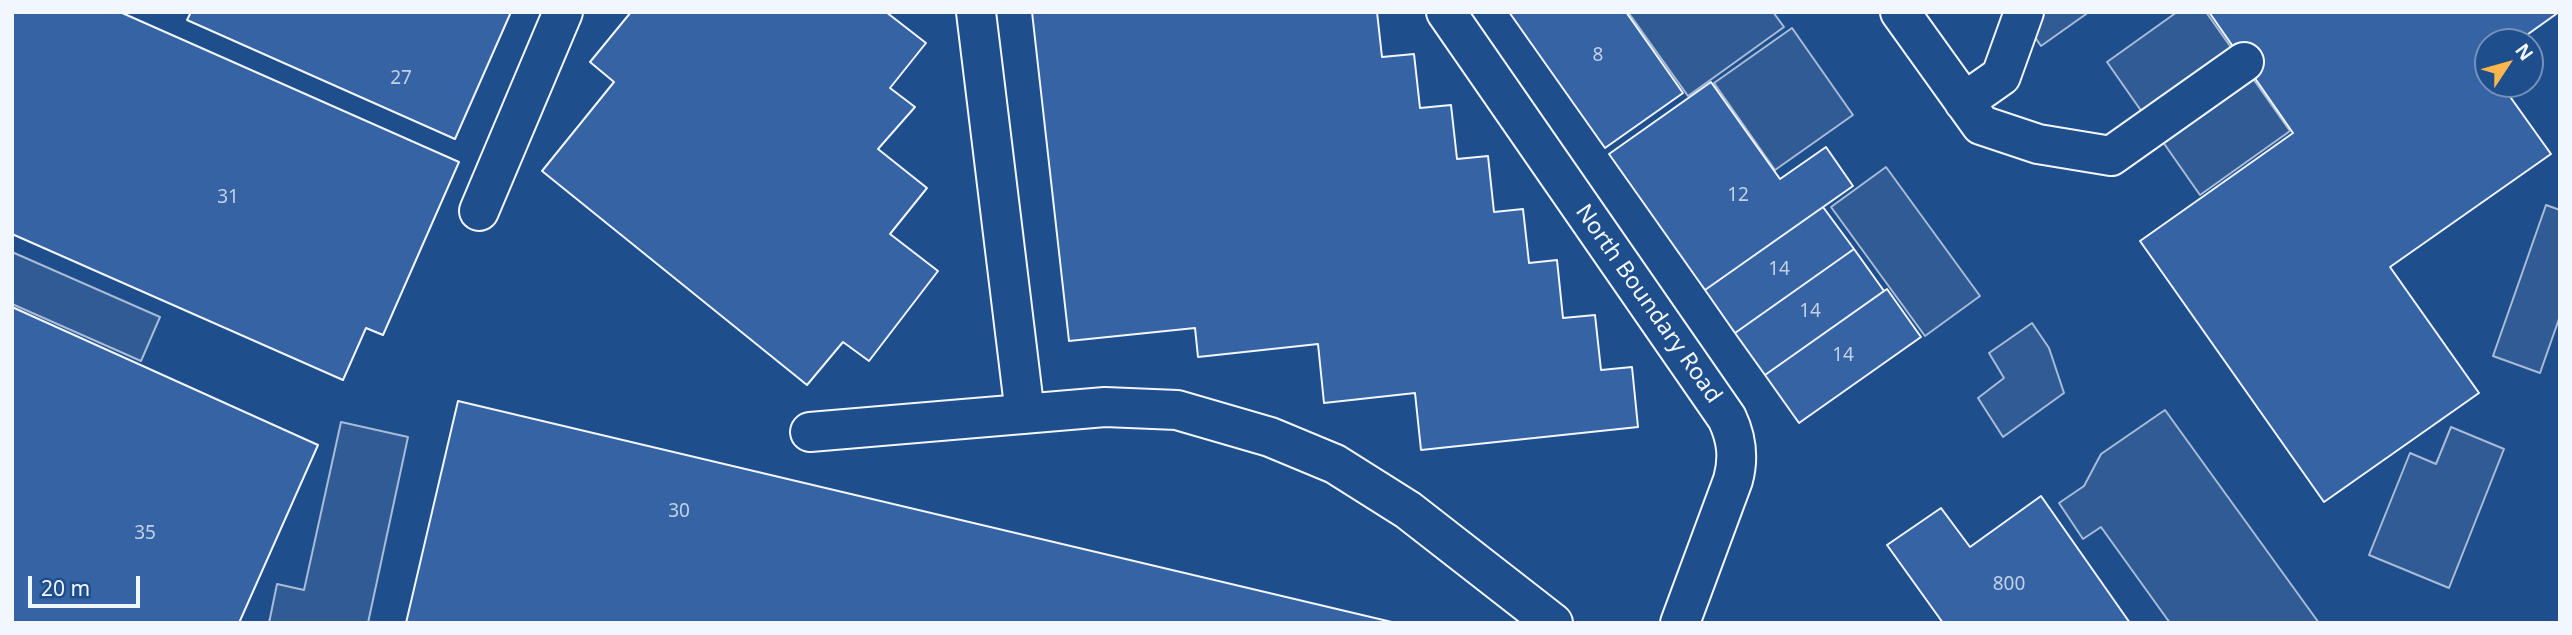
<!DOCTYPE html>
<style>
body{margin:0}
#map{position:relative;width:2572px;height:635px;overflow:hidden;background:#1f4e8c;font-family:"Noto Sans",sans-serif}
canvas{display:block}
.frame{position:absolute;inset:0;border:14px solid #f2f6ff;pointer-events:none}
.north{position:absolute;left:2474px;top:28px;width:70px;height:70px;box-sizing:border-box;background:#1f4e8c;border:2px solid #7391ba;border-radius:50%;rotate:54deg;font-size:19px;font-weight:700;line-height:28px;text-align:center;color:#f2f6ff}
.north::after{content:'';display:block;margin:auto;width:24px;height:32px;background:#ffb74d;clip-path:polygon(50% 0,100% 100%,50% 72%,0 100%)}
.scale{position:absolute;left:28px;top:576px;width:112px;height:32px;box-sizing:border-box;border:4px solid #f2f6ff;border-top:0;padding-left:9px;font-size:21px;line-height:24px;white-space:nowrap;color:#f2f6ff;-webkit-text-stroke:5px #1f4e8c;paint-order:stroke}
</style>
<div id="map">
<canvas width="2572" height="635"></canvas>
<div class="frame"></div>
<div class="north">N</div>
<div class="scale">20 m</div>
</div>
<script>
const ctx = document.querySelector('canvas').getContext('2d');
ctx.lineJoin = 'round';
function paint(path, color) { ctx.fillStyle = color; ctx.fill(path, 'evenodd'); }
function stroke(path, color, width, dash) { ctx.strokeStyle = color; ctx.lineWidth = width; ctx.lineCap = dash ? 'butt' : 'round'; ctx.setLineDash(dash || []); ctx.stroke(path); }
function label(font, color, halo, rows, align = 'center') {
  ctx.font = font + ' "Noto Sans",sans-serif'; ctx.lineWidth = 5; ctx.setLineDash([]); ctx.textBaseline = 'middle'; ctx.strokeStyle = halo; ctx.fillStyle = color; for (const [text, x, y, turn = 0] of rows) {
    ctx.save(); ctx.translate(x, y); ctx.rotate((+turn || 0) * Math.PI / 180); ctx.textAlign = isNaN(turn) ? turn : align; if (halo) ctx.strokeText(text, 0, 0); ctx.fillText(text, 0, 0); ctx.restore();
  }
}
const built = new Path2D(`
 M 1628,12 L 1773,12 L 1784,27 L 1688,96 Z
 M 2018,12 L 2089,12 L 2041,46 Z
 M 2177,12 L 2206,12 L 2290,131 L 2200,195 L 2107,62 Z
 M 1792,28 L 1853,115 L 1775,170 L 1714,83 Z
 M 1886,167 L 1980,296 L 1925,336 L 1831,207 Z
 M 2546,205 L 2560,210 L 2560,316 L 2540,373 L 2493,356 Z
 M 12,252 L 160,317 L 141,361 L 12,304 Z
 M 2032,323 L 2049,348 L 2064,393 L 2003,437 L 1978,398 L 2004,378 L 1989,353 Z
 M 2165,410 L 2319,623 L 2170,623 L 2101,527 L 2083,539 L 2059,503 L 2084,486 L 2101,454 Z
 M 341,422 L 408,437 L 368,623 L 269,623 L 277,584 L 304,590 Z
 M 2451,427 L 2504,449 L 2449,588 L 2369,555 L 2410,453 L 2436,464 Z`);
const building = new Path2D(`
 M 12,12 L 120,12 L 459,162 L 383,335 L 366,328 L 343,380 L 12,234 Z
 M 191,12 L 511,12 L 455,139 L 187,20 Z
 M 631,12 L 886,12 L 926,43 L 890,88 L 915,107 L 878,149 L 927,188 L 890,234 L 938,271 L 869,361 L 843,342 L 807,385 L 542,171 L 614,82 L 590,62 Z
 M 1032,12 L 1377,12 L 1382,57 L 1414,54 L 1420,108 L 1451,105 L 1457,159 L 1488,156 L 1494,212 L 1523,209 L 1529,263 L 1557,260 L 1563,318 L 1595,315 L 1601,370 L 1632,367 L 1638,427 L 1421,450 L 1415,393 L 1324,403 L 1318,344 L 1198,357 L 1195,328 L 1069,341 Z
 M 1509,12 L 1626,12 L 1683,93 L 1605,148 Z
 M 2209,12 L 2559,12 L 2517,42 L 2488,42 L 2486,63 L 2488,84 L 2501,84 L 2551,154 L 2390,267 L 2479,393 L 2324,502 L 2140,241 L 2293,133 Z
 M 1711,82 L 1780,179 L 1826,147 L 1853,186 L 1705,290 L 1609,154 Z
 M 1823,207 L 1854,249 L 1735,333 L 1705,290 Z
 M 1854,249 L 1884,291 L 1765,375 L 1735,333 Z
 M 1887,289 L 1921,337 L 1799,423 L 1765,375 Z
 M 12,307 L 318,445 L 239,623 L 12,623 Z
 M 458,401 L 1396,623 L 406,623 Z
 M 2041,496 L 2130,623 L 1943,623 L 1887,545 L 1941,508 L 1970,547 Z`);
const minor = new Path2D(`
 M 976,12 L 1025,414
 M 1446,12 L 1727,418 C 1737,439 1739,458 1733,480 L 1680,623
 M 1900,12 L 1981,125 L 2038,144 L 2111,156 L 2244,62
 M 1964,102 L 2001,76 L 2024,12
 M 479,211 L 563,12
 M 810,432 L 1105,407 L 1177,410 L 1270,437 L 1335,464 L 1408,510 L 1553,623`);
const numberNames = [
 ["8",1598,56],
 ["27",401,79],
 ["12",1738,196],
 ["31",228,198],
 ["14",1779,270],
 ["14",1810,312],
 ["14",1843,356],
 ["30",679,512],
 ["35",145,534],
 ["800",2009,585]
];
const streetNames = [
 ["North Boundary Road",1648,304,55]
];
paint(built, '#305b95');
stroke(built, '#a8bbd7', 2);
paint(building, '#3563a3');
stroke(building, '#f2f6ff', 2);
stroke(minor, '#f2f6ff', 42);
stroke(minor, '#1f4e8c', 38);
label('19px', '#c3d1e8', null, numberNames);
label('23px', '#f2f6ff', '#1f4e8c', streetNames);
</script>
